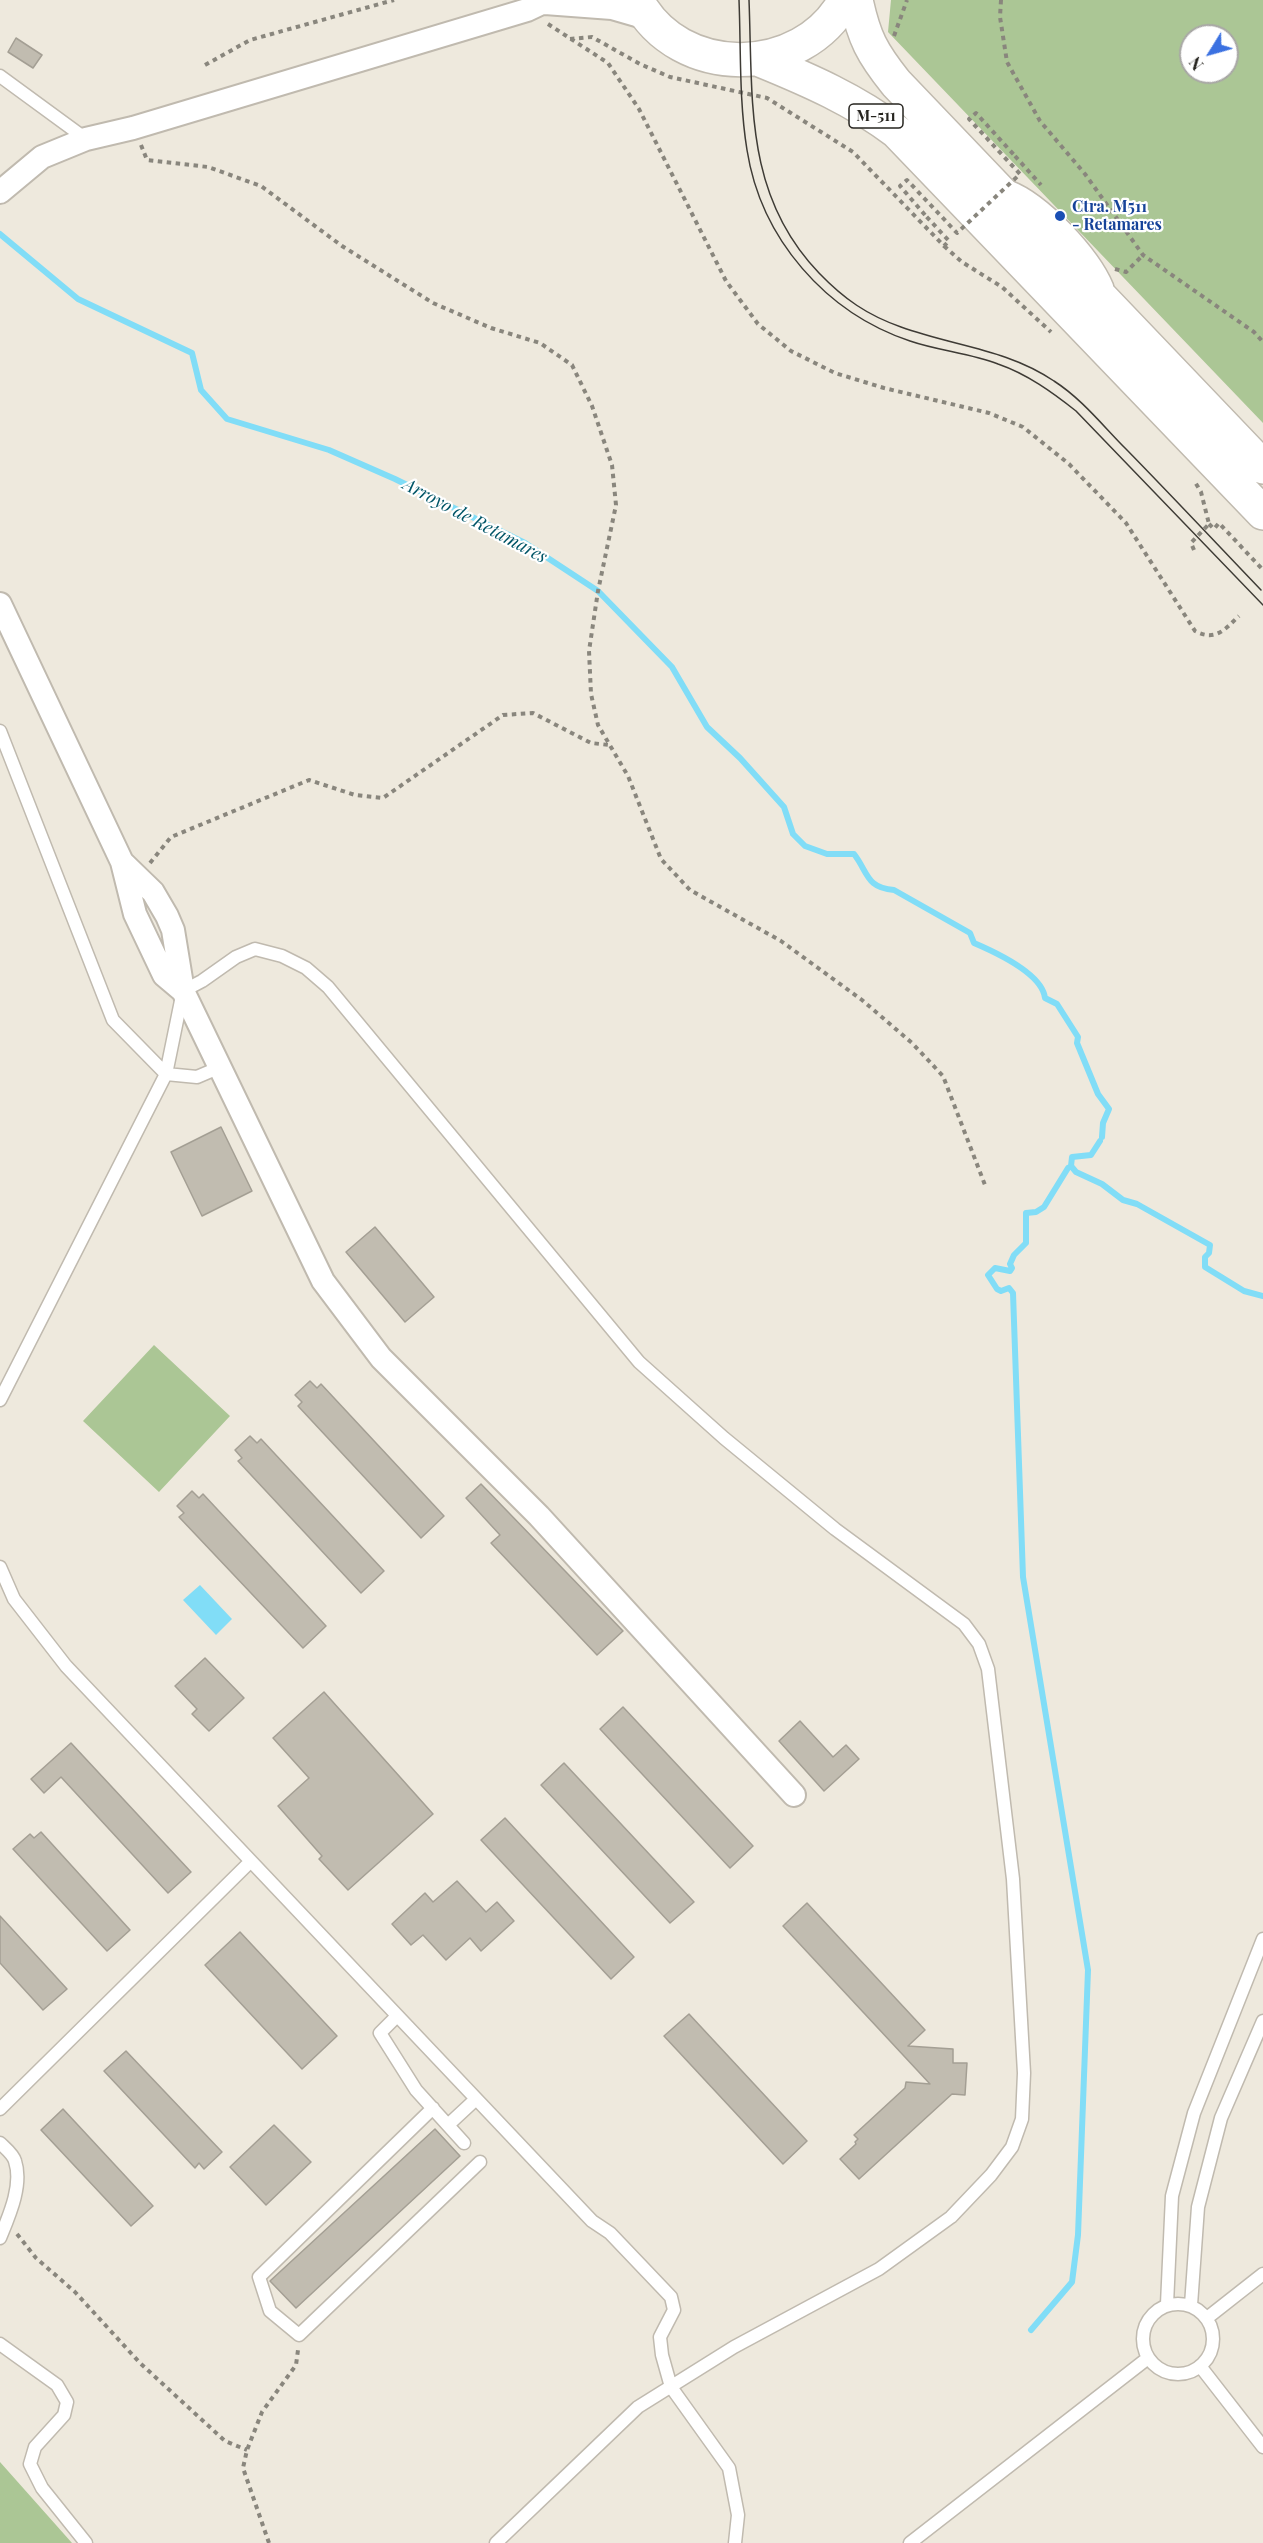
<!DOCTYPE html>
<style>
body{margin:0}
#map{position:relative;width:1263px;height:2543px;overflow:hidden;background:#eee9dd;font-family:"Playfair Display",serif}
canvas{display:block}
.north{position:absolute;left:1179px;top:24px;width:60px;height:60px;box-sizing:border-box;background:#fff;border:2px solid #a8a7a5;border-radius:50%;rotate:233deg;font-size:16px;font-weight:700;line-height:24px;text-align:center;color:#26241f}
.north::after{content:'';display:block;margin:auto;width:21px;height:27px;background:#3b71e1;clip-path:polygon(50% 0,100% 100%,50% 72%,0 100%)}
</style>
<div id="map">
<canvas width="1263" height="2543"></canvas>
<div class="north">N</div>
</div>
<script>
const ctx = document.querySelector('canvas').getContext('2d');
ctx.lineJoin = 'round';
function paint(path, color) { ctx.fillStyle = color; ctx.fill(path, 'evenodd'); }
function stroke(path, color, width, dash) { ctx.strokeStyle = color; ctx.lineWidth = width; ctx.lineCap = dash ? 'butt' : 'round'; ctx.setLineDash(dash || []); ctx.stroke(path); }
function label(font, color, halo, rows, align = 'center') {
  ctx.font = font + ' "Playfair Display",serif'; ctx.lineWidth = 4.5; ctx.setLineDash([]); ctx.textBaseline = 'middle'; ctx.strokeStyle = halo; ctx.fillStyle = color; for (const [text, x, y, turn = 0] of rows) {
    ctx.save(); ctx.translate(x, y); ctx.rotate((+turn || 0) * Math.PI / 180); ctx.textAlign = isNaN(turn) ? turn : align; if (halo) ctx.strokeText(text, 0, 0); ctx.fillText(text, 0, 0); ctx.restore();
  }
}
const green = new Path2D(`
 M 891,0 L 1263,0 L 1263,423 L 888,32 ZM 1191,36 L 1227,36 L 1227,72 L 1191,72 Z
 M 154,1345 L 230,1416 L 159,1492 L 83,1421 Z
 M 0,2462 L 72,2543 L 0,2543 Z`);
const water = new Path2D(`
 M 200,1585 L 232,1619 L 216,1635 L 183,1600 Z`);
const stream = new Path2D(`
 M 0,234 L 78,299 L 192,353 L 201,390 L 227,419 L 329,450 L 395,479 L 525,543 L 598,591 L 672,667 L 707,727 L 740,758 L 784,807 L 793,834 L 805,846 L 827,854 L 854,854 C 868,872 866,888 894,890 L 970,933 L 974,943 C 995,952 1042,973 1045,998 L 1057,1004 L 1078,1037 L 1077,1043 L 1098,1094 L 1109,1109 L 1103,1123 L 1102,1137
 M 1100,1141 L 1091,1155 L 1072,1157 L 1071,1166 L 1076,1172 L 1102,1184 L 1123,1200 L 1137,1204 L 1210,1245 L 1209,1253 L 1205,1257 L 1205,1267 L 1244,1291 L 1263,1296
 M 1031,2330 L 1072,2282 L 1078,2235 L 1088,1970 L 1023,1577 L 1013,1293 L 1009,1288 L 1001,1291 L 997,1289 L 988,1275 L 995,1268 L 1010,1271 L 1012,1268 L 1010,1264 L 1014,1255 L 1026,1243 L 1026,1213 L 1036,1212 L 1044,1207 L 1068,1168`);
const building = new Path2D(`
 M 16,38 L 42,55 L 33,68 L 8,52 Z
 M 221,1127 L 252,1191 L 202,1216 L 171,1152 Z
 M 375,1227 L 434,1297 L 405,1322 L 346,1252 Z
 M 310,1381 L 317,1388 L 321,1384 L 444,1516 L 421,1538 L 298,1406 L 302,1402 L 295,1395 Z
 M 250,1436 L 257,1443 L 261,1439 L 384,1571 L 361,1593 L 238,1461 L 242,1458 L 235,1450 Z
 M 481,1484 L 623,1631 L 597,1655 L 491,1543 L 500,1535 L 466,1498 Z
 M 192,1491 L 199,1498 L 203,1494 L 326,1626 L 303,1648 L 179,1517 L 184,1513 L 177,1506 Z
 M 205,1658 L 244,1698 L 209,1731 L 192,1714 L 197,1709 L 175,1686 Z
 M 324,1692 L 433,1814 L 348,1890 L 319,1859 L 322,1856 L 278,1806 L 309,1778 L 273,1738 Z
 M 623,1707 L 753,1846 L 730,1868 L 600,1729 Z
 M 800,1721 L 833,1757 L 846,1745 L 859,1759 L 824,1791 L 779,1741 Z
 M 71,1743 L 191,1872 L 168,1893 L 61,1777 L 44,1793 L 31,1779 Z
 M 564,1763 L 694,1902 L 670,1923 L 541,1785 Z
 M 505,1818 L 634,1957 L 611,1979 L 481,1840 Z
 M 41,1832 L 130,1930 L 107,1951 L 13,1849 L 30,1834 L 34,1838 Z
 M 457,1881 L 486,1912 L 497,1902 L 514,1921 L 481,1951 L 470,1938 L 446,1960 L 423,1935 L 411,1945 L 392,1924 L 425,1893 L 433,1902 Z
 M 807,1903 L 925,2030 L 908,2046 L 953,2049 L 953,2063 L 967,2063 L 965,2095 L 952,2094 L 859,2179 L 840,2159 L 856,2144 L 855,2142 L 858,2139 L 854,2135 L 905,2088 L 906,2082 L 930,2084 L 783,1926 Z
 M 0,1916 L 67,1989 L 43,2010 L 0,1963 Z
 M 240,1932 L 337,2036 L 302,2069 L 205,1965 Z
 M 689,2014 L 807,2141 L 783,2164 L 664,2036 Z
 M 126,2051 L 222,2152 L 204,2169 L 199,2163 L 195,2168 L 104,2071 Z
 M 63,2109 L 153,2206 L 131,2226 L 41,2130 Z
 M 274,2125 L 311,2162 L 266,2205 L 230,2167 Z
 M 435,2129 L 460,2156 L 296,2308 L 270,2281 Z`);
const path = new Path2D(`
 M 1001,0 L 1000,17 L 1007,62 L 1040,121 L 1085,174 L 1143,255 L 1254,332 L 1263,342
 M 548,24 L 608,63 L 639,109 L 726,281 L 758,324 L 791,351 L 835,373 L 884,388 L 989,413 L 1023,427 L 1069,464 L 1126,523 L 1195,631 C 1216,642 1225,629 1239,616
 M 894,36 L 907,0
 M 570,39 L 592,37 L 640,64 L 670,77 L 767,98 L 853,152 L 944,246 L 949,241 L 925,215
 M 205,65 L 250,40 L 394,0
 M 141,145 L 147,160 L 208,167 L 261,186 L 342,246 L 433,303 L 491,328 L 540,343 L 572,365 L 592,406 L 612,465 L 616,505 L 598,591 L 589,651 L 591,694 L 598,725 L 628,776 L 661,859 L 690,890 L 781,941 L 862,1000 L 912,1043 L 943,1076 L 985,1185
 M 1015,156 L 1041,185
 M 944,246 L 962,262 L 1002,287 L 1051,332
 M 1115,269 L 1126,272 L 1143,255
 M 1209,524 L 1214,529 L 1219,523 L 1263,570
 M 1194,550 L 1191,543 L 1209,524 L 1201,492 L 1195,482
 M 150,863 L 171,837 L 309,780 L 355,795 L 383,798 L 503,715 L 533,713 L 591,743 L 609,745
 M 17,2234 L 36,2258 L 75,2292 L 140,2363 L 225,2441 L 247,2450
 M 269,2543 L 243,2468 L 247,2450 L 262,2412 L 296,2365 L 298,2350`);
const lane = new Path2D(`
 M 0,76 L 86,139
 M 1010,187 C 1044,200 1093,253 1107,286
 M 0,731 L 113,1020 L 166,1074 L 197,1077 L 218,1068
 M 0,1400 L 166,1074 L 183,991 L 202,981 L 236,957 L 255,949 L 282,956 L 306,968 L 328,987 L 639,1362 L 724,1438 L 835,1529 L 964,1624 L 979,1644 L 988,1669 L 1013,1879 L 1024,2073 L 1022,2119 L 1012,2147 L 991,2175 L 951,2217 L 879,2269 L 734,2347 L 638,2407 L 496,2543
 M 0,1567 L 14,1599 L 66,1666 L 592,2221 L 610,2233 L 671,2297 L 674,2310 L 660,2337 L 662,2355 L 671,2387 L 729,2468 L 738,2515 L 735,2543
 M 397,2016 L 380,2033 L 416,2090 L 464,2143
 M 433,2108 L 259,2277 L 270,2311 L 299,2335 L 480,2162
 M 0,2109 L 251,1861
 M 448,2125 L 476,2099
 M 0,2143 C 5,2148 13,2154 15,2161 C 23,2185 9,2216 0,2238
 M 1167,2304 L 1172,2196 L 1194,2113 L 1263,1939
 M1143 2339a35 35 0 1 1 70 0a35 35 0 1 1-70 0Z
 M 1191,2305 L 1198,2207 L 1221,2118 L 1263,2021
 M 1207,2318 L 1263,2274
 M 0,2344 L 57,2385 L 67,2402 L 64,2415 L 35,2447 L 30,2464 L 42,2488 L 86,2543
 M 1200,2366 L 1263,2447
 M 910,2543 L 1148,2358`);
const street = new Path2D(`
 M 545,3 L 612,8 L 650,19
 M 0,192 L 42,157 L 86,139 L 133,128 L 527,10 L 548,0
 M 0,604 L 122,862 L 135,914 L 164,975 L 183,991
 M 122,862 L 153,892 L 167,916 L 173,930 L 183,991 L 323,1281 L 381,1358 L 539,1516 L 794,1795`);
const highway = new Path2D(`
 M 637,0 C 679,80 802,79 845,0
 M 856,0 C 864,38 872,53 896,83 L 1263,467
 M 760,60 C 809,80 855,100 897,132 L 1263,513`);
const tram = new Path2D(`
 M 739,0 C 741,50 739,101 747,150 C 761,239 826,313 910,341 C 939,351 970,353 998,364 C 1027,374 1052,392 1076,411 L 1263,605
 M 749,0 C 753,101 744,195 819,273 C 844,299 867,315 901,327 C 953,346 1007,349 1054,381 C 1082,399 1103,426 1126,449 C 1172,496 1216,543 1261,590`);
const pathBridge = new Path2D(`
 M 925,215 L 900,186 L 907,180 L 957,233 L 1020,174 L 969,119 L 976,113 L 1015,156`);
const markers = [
 [1060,216,6,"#1a4fb4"]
];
const shields = [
 [876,116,54]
];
const shieldNames = [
 ["M-511",876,116]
];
const transitNames = [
 ["Ctra. M511",1072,207],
 ["- Retamares",1072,225]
];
const waterNames = [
 ["Arroyo de Retamares",475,521,28]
];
paint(green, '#abc695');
paint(water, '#81ddf7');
stroke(stream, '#81ddf7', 6);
paint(building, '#c1bcb0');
stroke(building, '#a49f94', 1.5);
stroke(lane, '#c0baaf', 15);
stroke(street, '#c0baaf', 26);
stroke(highway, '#c0baaf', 36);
stroke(path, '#89867d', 4, [4.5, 4.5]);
stroke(lane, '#fff', 12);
stroke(street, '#fff', 22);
stroke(highway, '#fff', 33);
stroke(tram, '#3e3b35', 1.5);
stroke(pathBridge, '#89867d', 4, [4.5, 4.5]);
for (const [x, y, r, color] of markers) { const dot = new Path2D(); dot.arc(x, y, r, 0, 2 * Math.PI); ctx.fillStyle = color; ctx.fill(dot); stroke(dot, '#fff', 2); }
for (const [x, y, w] of shields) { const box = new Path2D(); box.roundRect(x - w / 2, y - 12, w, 24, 4.5); ctx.fillStyle = '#fff'; ctx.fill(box); stroke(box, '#26241f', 1.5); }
label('bold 15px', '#26241f', null, shieldNames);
label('bold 16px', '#164399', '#fff', transitNames, 'left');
label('italic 18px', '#005567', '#fff', waterNames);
</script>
